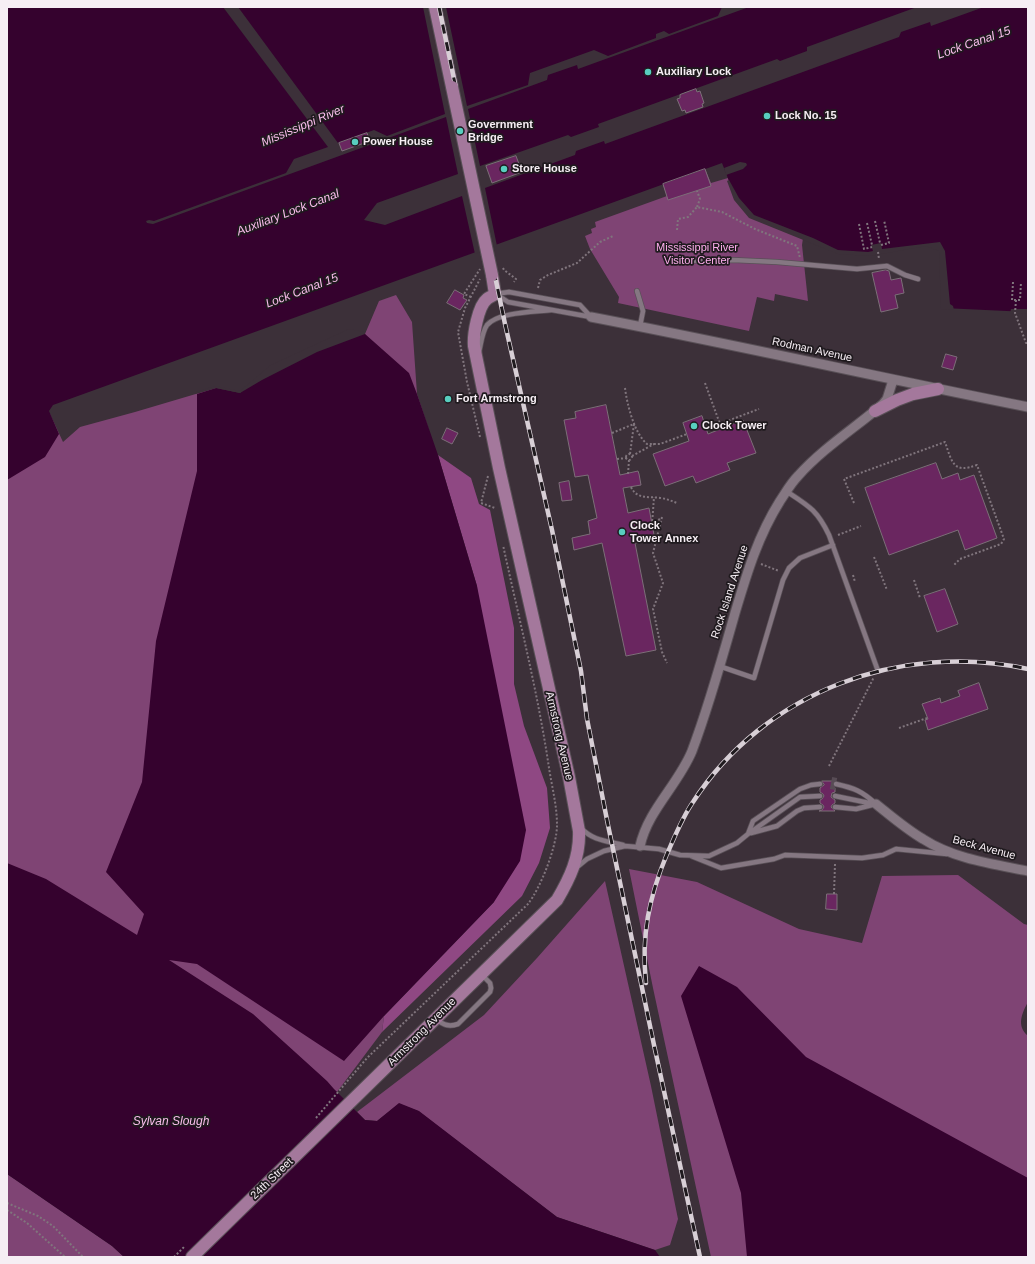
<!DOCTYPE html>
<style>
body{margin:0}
#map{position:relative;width:1035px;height:1264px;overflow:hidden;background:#3c3039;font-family:Arial,sans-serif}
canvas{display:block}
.frame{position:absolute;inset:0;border:8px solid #f6eef4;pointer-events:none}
</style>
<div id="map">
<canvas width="1035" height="1264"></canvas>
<div class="frame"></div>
</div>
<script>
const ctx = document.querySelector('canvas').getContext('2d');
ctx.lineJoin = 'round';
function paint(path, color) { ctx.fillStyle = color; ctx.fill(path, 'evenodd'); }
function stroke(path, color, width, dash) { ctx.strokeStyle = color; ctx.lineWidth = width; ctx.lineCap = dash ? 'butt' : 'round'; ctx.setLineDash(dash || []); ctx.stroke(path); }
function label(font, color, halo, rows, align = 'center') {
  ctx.font = font + ' Arial,sans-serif'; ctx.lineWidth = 3.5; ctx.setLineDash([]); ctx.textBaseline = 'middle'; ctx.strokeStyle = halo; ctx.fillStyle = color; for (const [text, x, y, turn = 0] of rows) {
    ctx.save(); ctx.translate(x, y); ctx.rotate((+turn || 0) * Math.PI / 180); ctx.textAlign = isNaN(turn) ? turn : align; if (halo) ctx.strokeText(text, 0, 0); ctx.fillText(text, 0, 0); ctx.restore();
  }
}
const green = new Path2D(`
 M 705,169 L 711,183 L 728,178 L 736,199 L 803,238 L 802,245 L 808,301 L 775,294 L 774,301 L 757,297 L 749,331 L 618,303 L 619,297 L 590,249 L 585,236 L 592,233 L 591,229 L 596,227 L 595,222 L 667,196 L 663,185 Z
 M 396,295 L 412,322 L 417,394 L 429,430 L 365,334 L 379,301 Z
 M 216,388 L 384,1016 L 382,1032 L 337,1092 L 164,966 L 137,936 L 7,900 L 7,451 L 50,414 L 63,442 L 80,427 L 135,412 Z
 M 629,869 L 697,882 L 799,929 L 862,943 L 882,876 L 958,875 L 1024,924 L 1028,925 L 1028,1002 C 1022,1013 1016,1026 1028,1036 L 1028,1257 L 711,1257 L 653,988 Z
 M 605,881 L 651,1086 L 678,1219 L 670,1245 L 655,1250 L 557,1217 L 418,1111 L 399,1104 L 377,1121 L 365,1120 L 357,1112 L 484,1015 L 537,958 Z
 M 7,1174 L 112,1246 L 124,1257 L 7,1257 Z`);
const forest = new Path2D(`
 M 438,455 L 471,478 L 479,504 L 490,510 L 514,628 L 514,684 L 524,726 L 547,788 L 550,828 L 539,863 L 522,896 L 382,1032 L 384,1016 L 494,902 L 477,586 Z`);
const water = new Path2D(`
 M 7,7 L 1028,7 L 1028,312 L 943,308 L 941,250 L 927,244 L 870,254 L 838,252 L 750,217 L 736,199 L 722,163 L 53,405 L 49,411 L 59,434 L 45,457 L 7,480 Z
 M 350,331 L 365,334 L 409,373 L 417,394 L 438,455 L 477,586 L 526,830 L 520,861 L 494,902 L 384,1016 L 344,1061 L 197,964 L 169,960 L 253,1014 L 327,1081 L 334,1089 L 365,1120 L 377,1121 L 399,1103 L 419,1111 L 557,1217 L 655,1250 L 660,1257 L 124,1257 L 112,1246 L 7,1174 L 7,863 L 46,879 L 137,935 L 144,914 L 106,872 L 142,782 L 156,641 L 197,471 L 197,394 L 216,388 L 240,393 L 272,366 Z
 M 699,966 L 737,987 L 806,1057 L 1028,1178 L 1028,1257 L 747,1257 L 741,1193 L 681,996 Z`);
const pier = new Path2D(`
 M 223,7 L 238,7 L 338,143 L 374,130 L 387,136 L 445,114 L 423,7 L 446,7 L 467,106 L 528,85 L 530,73 L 594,50 L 608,56 L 656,38 L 656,34 L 664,31 L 669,34 L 718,16 L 722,7 L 749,7 L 578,69 L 577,65 L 548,75 L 547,80 L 468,109 L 480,166 L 568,135 L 571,137 L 599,127 L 598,124 L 777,59 L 780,61 L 807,51 L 807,47 L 917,7 L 984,7 L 931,26 L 930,22 L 901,32 L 899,37 L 605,144 L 604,141 L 576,151 L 575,155 L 485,188 L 497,246 L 475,254 L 462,196 L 385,225 L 364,220 L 377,203 L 458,174 L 446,117 L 153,224 L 147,223 L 146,221 L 149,220 L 154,221 L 286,173 L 294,159 L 328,147 Z
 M 740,162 L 746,163 L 747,165 L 743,169 L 726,175 L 724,168 Z
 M 729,180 L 739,198 L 754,215 L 813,238 L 838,250 L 868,252 L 873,251 L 871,245 L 881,243 L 882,249 L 940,242 L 945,251 L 950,304 L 953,306 L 954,310 L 941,309 L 939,251 L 926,246 L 870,256 L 838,254 L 749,218 L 734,200 L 727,181 Z
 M 1011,309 L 1028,309 L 1028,314 L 1010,313 Z
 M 349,329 L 364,332 L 365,334 L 317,352 L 262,380 L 240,393 L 216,388 L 195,394 L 196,392 L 215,386 L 240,391 L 271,365 Z`);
const building = new Path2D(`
 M 696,89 L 697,92 L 700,91 L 704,103 L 702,104 L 703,107 L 686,113 L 685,110 L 682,111 L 677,99 L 680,98 L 680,95 Z
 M 367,133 L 370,141 L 342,151 L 339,143 Z
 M 516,156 L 522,172 L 492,183 L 486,166 Z
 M 705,169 L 711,186 L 668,200 L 663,184 Z
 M 886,270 L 889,271 L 891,280 L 901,278 L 904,293 L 895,295 L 898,308 L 881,312 L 872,273 Z
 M 455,290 L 464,295 L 463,298 L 467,300 L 460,310 L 447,303 Z
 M 946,354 L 957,357 L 953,370 L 942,367 Z
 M 606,405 L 620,475 L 638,471 L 639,474 L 641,485 L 623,488 L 628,513 L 649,508 L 655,540 L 635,543 L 656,650 L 626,656 L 602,543 L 574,550 L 572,538 L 590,534 L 588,521 L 597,518 L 588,475 L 575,477 L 564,420 L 576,418 L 575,412 Z
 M 702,416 L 708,434 L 743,420 L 756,453 L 727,463 L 730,470 L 696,483 L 693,476 L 665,486 L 653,454 L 689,441 L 683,423 Z
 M 447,428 L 458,433 L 452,444 L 442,439 Z
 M 936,463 L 942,479 L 958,473 L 960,480 L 974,475 L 997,538 L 965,550 L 958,530 L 889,555 L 865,488 Z
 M 569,481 L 572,500 L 562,501 L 559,483 Z
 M 945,589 L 958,624 L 937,632 L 924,596 Z
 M 979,683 L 988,709 L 928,730 L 925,720 L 928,719 L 922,704 L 940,698 L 941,703 L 960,696 L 958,691 Z
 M 822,781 L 833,781 L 832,785 L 835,788 L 835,792 L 832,793 L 831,797 L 835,800 L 835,803 L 832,805 L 831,807 L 835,811 L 819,811 L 822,810 L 824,807 L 823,805 L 820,803 L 820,800 L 822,799 L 824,796 L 823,794 L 820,792 L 820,788 L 824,785 Z
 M 827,894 L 837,894 L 837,910 L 826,909 Z`);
const secondaryTunnel = new Path2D(`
 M 831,783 L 836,784`);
const path = new Path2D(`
 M 697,207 L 700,199 L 697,191
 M 875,221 L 880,243
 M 867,223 L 872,245
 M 859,224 L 864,249 L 872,247
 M 677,230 L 678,219 L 688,217 L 697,207 L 722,212 L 755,229 L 797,246 L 800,258
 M 881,245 L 889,243 L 884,220
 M 878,252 L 879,259
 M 503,268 L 504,270 L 516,279 L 514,282
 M 1013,282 L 1012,300 L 1020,300 L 1021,282
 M 538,288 L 540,280 L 548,275 L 577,263 L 600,242 L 613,236
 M 471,297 L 464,294 L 480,269
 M 1016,300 L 1015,313 L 1026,343 L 1028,343
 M 705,383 L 720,424
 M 625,388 C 627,404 634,433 647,444 L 660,444 L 687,434
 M 706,429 L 759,409
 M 612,433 L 634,424 L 630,454
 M 480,437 L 467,382 L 458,332 L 465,308 L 480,279
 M626 457a3 3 0 1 1 6 0a3 3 0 1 1-6 0Z
 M 632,456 L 654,444
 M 617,459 L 627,458
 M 628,474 L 629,460
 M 488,476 L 481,503 L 495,508
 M 631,487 C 637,500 649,496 661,498 C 667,499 672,501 677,503
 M 854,503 L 844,479 L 945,442 C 952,462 953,474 977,465 L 1004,539 L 1001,544 L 960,559 L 953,566
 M 662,517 L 653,553 L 663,583 L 653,609 L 662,652 L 667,663
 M 652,525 L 654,497
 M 652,525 L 661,518
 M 838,535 L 861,526
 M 874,557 L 887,590
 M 761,564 L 779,571
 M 853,575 L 855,582
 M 914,580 L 920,598
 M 899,728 L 927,718
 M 829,766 L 874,677
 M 834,894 L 835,864
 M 316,1118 L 367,1058 L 528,904 C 541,887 557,846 557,825 C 557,806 552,787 549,768 C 538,693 519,619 503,545
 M 7,1203 L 38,1216 L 53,1226 L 83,1257
 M 7,1210 L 27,1223 L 65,1257
 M 174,1257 L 184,1247`);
const lane = new Path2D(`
 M 676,261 L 733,260 L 777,262 L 857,269 L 887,266 L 905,275 L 918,279
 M 637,291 L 643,311 L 640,326
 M 495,294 L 509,292 L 580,305 L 591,317
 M 496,294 L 508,302 L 591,317
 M 479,352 C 481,344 482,332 487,325 C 498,312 534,312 551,310
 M 786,491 C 809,506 817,510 829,535 L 878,671
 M 719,666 L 754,678 L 783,580 L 789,568 L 800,558 L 833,545
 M 836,784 C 854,788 862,791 876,804
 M 835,796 L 874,804
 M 835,807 L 856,809 L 876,804
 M 581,828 C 593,841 608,841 623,845
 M 751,833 L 777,826 L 797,811 L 804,808 L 820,807
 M 748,834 L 753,821 L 800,789 L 811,785 L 820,784
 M 691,856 L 721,868 L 774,859 L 785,855 L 862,858 L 883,855 L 896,849 L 947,854
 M 576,868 L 587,859 L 604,851 L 625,846 L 659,849 L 680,855 L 709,856 L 737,843 L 748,834 L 800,797 L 820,796
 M 437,1020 C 444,1025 449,1027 458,1024 L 490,992 L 491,988 L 490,983 L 482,975`);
const street = new Path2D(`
 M 591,317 C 737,345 882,378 1028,407
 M 876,804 C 891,816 906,829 923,839 C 954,859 993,864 1028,871
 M 640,846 C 648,810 678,785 692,751 C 709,706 722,659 735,613 C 747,573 758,536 780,501 C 786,492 791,483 798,476 C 823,448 855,428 883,404 L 887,399 L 893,380`);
const secondary = new Path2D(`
 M 435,7 L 452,87
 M 875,411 L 897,400 L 913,394 L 938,389
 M 192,1257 L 557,900 C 570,878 580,857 579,831 L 569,777 L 499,468 L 474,346 C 473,335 478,306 487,299 C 489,297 493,296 495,294 L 492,275`);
const rail = new Path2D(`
 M 439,7 L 505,324 L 552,530 L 581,671 L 587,719 L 608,825 L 654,1045 L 700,1257
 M 646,983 C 641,936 649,897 667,854 C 675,836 682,818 693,802 C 764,692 901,641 1028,669`);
const secondaryBridge = new Path2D(`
 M 452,87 L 492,275`);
const markers = [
 [648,72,4,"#58cebf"],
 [767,116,4,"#58cebf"],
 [460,131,4,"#58cebf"],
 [355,142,4,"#58cebf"],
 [504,169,4,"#58cebf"],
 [448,399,4,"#58cebf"],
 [694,426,4,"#58cebf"],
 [622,532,4,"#58cebf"]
];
const poiNames = [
 ["Auxiliary Lock",656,72],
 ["Lock No. 15",775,116],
 ["Government",468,125],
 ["Bridge",468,138],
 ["Power House",363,142],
 ["Store House",512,169],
 ["Fort Armstrong",456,399],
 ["Clock Tower",702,426],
 ["Clock",630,526],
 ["Tower Annex",630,539]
];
const parkNames = [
 ["Mississippi River",697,248],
 ["Visitor Center",697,261]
];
const streetNames = [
 ["Rodman Avenue",812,350,12],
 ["Rock Island Avenue",730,592,-72],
 ["Armstrong Avenue",559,736,77],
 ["Beck Avenue",984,848,15],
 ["Armstrong Avenue",422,1032,-45],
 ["24th Street",272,1179,-44]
];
const waterNames = [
 ["Lock Canal 15",974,43,-19],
 ["Mississippi River",303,126,-23],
 ["Auxiliary Lock Canal",288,213,-21],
 ["Lock Canal 15",302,291,-21],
 ["Sylvan Slough",171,1122]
];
paint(green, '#7f4474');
paint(forest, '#8f4883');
paint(water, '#35022e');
paint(pier, '#3c3039');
paint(building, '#6a2660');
stroke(building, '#7c6e78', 1);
stroke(secondaryTunnel, '#584c55', 12, [12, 6]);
stroke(lane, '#595057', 6);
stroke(street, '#595057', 11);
stroke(secondary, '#595057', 14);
stroke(path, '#80757d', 2, [2, 2]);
stroke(lane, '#857782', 4.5);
stroke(street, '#857782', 9);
stroke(secondary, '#a4789c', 12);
stroke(rail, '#d8cfd6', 4.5);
stroke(rail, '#1f1a1e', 3, [9]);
stroke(secondaryBridge, '#595057', 14, []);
stroke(secondaryBridge, '#a4789c', 12);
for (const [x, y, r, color] of markers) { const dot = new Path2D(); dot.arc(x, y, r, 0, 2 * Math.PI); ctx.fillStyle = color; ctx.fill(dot); stroke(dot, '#1f1a1e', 1.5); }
label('bold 11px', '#f6eef4', '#1f1a1e', poiNames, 'left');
label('11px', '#feaeed', '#1f1a1e', parkNames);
label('11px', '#f6eef4', '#1f1a1e', streetNames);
label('italic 12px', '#f9bdec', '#1f1a1e', waterNames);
</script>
